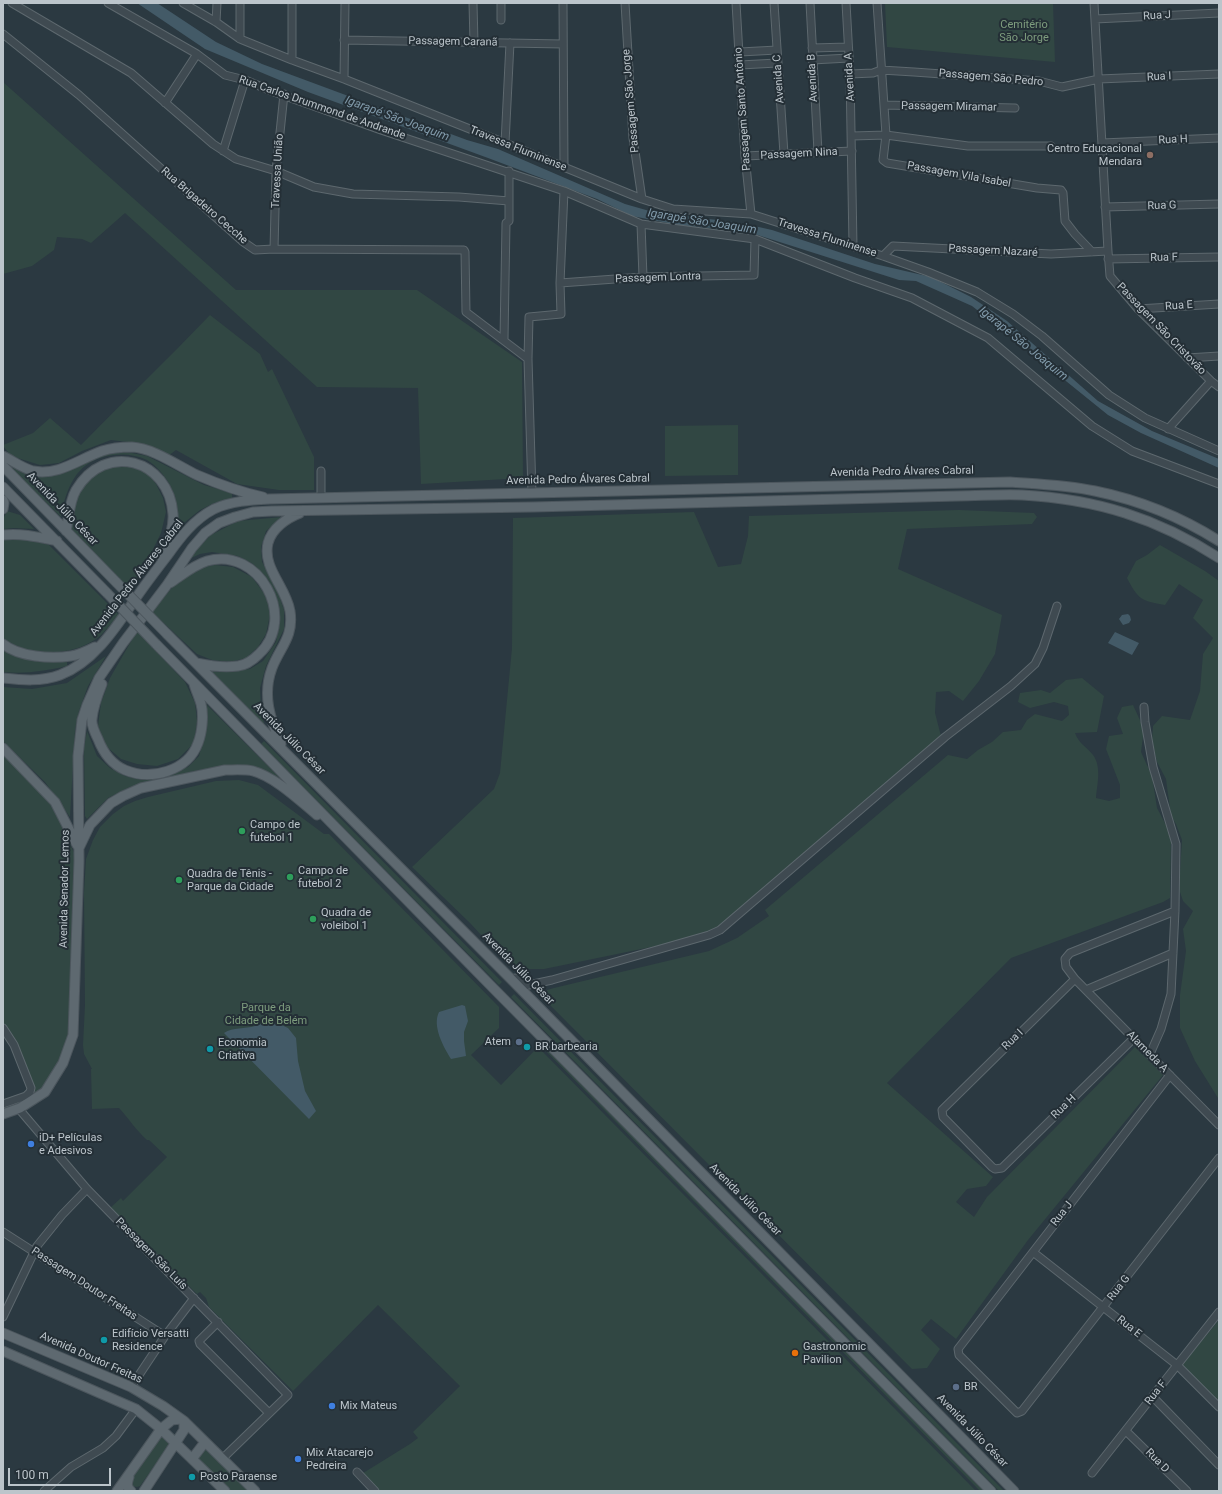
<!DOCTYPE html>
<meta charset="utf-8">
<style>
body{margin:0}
#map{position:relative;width:1222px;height:1494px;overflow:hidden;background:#2b3941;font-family:Roboto,sans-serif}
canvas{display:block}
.frame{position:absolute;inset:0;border:4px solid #bcc5cb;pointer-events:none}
.scale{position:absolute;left:8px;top:1468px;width:103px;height:18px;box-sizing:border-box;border:2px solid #bcc5cb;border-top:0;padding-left:5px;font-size:12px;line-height:14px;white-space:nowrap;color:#bcc5cb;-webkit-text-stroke:3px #242f36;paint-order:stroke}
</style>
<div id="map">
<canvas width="1222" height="1494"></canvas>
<div class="frame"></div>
<div class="scale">100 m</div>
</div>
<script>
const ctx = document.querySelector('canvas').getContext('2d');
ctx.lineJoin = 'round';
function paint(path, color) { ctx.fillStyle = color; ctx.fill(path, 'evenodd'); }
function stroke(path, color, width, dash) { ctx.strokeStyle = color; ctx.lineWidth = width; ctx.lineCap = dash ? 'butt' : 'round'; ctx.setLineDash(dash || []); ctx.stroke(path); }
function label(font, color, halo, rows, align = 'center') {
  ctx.font = font + ' Roboto,sans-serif'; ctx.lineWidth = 4; ctx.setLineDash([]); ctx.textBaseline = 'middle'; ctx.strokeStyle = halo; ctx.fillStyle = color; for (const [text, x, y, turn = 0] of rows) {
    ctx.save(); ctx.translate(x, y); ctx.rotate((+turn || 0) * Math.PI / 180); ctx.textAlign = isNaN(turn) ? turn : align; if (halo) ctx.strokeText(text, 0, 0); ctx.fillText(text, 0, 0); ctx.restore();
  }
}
const green = new Path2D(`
 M 885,3 L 1053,3 L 1055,62 L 887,47 Z
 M 3,82 L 236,290 L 417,290 L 522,362 L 523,478 L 421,484 L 418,388 L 317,387 L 125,213 L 91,243 L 82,239 L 57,237 L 54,250 L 32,266 L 3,274 Z
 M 210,315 L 260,354 L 268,372 L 272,369 L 314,457 L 314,490 L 279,490 L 237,484 L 176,450 L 168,456 L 144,444 L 111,440 L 82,451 L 59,463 L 40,465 L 11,456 L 3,446 L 3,445 L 33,433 L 50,418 L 81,445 C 124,401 168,359 210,315 Z
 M 738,425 L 738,475 L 665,476 L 665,426 Z
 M 122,451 L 147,456 L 204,485 L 232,493 L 232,498 L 214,503 L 200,510 L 175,530 C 176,515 176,498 170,485 C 165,476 156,465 147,460 C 128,451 102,453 85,466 C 70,478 64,499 61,517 L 7,465 L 25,474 L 43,477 L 69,470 L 107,452 Z
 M 115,465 L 130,467 L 148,473 L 156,484 L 163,498 L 166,512 L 161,533 L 132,592 L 70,528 L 75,502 L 81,489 L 95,473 Z
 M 959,510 L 1034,513 L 1037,517 L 1032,524 L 907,529 L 898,569 L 1002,615 L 995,654 L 979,681 L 963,701 L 949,691 L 936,692 L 935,713 L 941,736 L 725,923 L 695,938 L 544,969 L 525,969 L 507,963 L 470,923 L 412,867 L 494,789 L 500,773 L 512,648 L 513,518 L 694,512 L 718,567 L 741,564 L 748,536 L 749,516 Z
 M 7,511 L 20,515 L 34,529 L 14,528 L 3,529 L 3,519 Z
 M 282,517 L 266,531 L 261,547 L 262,562 L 276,587 L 284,610 L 284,629 L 266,666 L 260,688 L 261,710 L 265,728 L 209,671 L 226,672 L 250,669 L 263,661 L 276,642 L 280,621 L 278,603 L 269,581 L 253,564 L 238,556 L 212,552 L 200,554 L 185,561 L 211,535 L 238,521 Z
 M 6,539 L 28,539 L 49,545 L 119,615 C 112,622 105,633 96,639 C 70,657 28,657 3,638 L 3,540 Z
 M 1160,545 L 1205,571 L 1219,581 L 1218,1098 L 1195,1061 L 1180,1028 L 1180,995 L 1186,951 L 1183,929 L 1193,911 L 1183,901 L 1179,889 L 1182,840 L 1176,824 L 1171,816 L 1166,779 L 1157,762 L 1152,740 L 1153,726 L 1162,716 L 1190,720 L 1200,691 L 1203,654 L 1213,638 L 1193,618 L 1203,600 L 1179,584 L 1165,605 C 1141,601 1138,599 1127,578 L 1136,561 L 1147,555 Z
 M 215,565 L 233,567 L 252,577 L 263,592 L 271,610 L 266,634 L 258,647 L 246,658 L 230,662 L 212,660 L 197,654 L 152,612 L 175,584 L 197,568 Z
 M 137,631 L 185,682 L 195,703 L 197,721 L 194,743 L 178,759 L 157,766 L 137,764 L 121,759 L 107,747 L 98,726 L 101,703 L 110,678 Z
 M 3,651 C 25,661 43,664 67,660 L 67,666 C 45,671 26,674 3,672 Z
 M 106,656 L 88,686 L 79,711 L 75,730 L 70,817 L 45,782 L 3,741 L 3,687 L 32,689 L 67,683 Z
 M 1082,678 L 1104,696 L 1097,732 L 1075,733 C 1079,744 1086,746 1093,755 C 1102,767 1097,785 1096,798 L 1109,801 L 1120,798 L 1120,785 L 1106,749 L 1109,736 L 1123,734 L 1117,718 L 1122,707 L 1133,705 L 1144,729 L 1141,752 L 1152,776 L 1157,808 L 1167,827 L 1171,842 L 1170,898 L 1163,902 L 1011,958 L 887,1083 L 993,1177 L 986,1186 L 967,1189 L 956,1202 L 974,1217 L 987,1197 L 1135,1047 L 1163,1075 L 1028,1240 L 956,1339 L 931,1319 L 921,1330 L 940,1349 L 927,1368 L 912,1369 L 550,1005 L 545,997 L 545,993 L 547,990 L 554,988 L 709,951 L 737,938 L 769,916 L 765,910 L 948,755 L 967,759 L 978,750 L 992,742 L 1003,732 L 1021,730 L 1027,720 L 1035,714 L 1062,721 L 1069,715 L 1068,706 L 1054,702 L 1030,708 L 1018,702 L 1020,693 L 1041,690 L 1050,693 L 1066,680 Z
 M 206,704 L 280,778 L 246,767 L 220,767 L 199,770 L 130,787 L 108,798 L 87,819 L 85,816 L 84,748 L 87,731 L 97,756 L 110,768 L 125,776 L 142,780 L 161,777 L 188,767 L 199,756 L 205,733 Z
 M 264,741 L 502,982 L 499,985 L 261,744 Z
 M 3,750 L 60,812 L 70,844 L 77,859 L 74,1023 L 63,1063 L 34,1100 L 30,1092 L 31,1088 L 3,1028 Z
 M 239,780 L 258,785 L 324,834 L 329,834 L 499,1007 L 499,1028 L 471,1055 L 501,1085 L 538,1047 L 976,1491 L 375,1491 L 360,1475 L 410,1444 L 418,1438 L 413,1432 L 460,1386 L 378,1305 L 293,1391 L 209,1307 L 206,1298 L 200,1292 L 197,1294 L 110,1208 L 121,1198 L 123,1201 L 167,1157 L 149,1140 L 147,1140 C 136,1130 129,1119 119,1108 L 92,1109 L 91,1069 L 92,1069 L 84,1054 L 83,1045 L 85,1005 L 84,893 L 86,859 L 93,840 L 100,827 L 113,814 L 124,806 L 135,801 L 148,797 L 216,781 Z
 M 514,994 L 1004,1491 L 999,1491 L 511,997 Z
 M 542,1044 L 984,1491 L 980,1491 L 540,1045 Z
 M 1219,1320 L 1219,1403 L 1182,1365 Z
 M 162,1436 L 170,1444 L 140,1486 L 137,1487 L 131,1486 L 132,1475 Z
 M 204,1448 L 248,1491 L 228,1491 L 194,1459 Z`);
const water = new Path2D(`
 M 137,3 L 157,3 L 216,42 L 262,64 L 467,140 L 498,149 L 625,204 L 653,212 L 741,223 L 772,230 L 875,264 L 931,277 L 971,297 L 1007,321 L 1098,401 L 1152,431 L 1219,459 L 1219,468 L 1141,433 L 1108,415 L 1009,335 L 972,306 L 916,281 L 899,280 L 745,231 L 678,225 L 632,216 L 597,199 L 488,158 L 308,92 L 205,49 Z
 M 1128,614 L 1130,616 L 1131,620 L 1129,623 L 1123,625 L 1119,619 L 1122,615 Z
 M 1115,632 L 1139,643 L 1132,655 L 1108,643 Z
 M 462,1005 L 465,1006 L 468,1021 L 464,1032 L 464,1041 L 466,1056 L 451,1059 C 443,1046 432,1026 439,1012 Z
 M 273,1021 L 288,1028 L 296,1038 L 298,1061 L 305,1091 L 316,1111 L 309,1119 L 224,1033 C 233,1027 245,1029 255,1026 C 262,1024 266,1021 273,1021 Z`);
const minor = new Path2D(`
 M 12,3 L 131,73 L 213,144 L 236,159 L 276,171 L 314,187 L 353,194 L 459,197 L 509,201
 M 108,3 L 197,54 L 225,75 L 245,80 L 274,92 L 381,130 L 564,191 L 641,224 L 755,239 L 855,278 L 912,298 L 988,338 L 1092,426 L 1132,451 L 1219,484
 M 183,3 L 216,22 L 240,39 L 292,60 L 344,79 L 505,143 L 642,199 L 673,209 L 751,214 L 883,256 L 928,272 L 977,292 L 1013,314 L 1042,336 L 1109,395 L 1145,418 L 1219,451
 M 473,3 L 474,43
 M 563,3 L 564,167
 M 625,3 L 633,138 L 642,199
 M 736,3 L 745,156 L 751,214
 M 774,3 L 784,154
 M 810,3 L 818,152
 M 846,3 L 850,74 L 853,246
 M 877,3 L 886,135 L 883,160 L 887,163 L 1037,188 L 1061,190 L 1063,193 L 1065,221 L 1075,234 L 1092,252
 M 1094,3 L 1108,251 L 1110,276 L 1138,309 L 1211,381 L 1219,387
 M 1095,19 L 1219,13
 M 501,20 L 501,3
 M 216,22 L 217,3
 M 3,34 L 79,95 L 242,241 L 255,250 L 274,249 L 464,250 L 465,252 L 466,312 L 528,359
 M 240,39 L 240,3
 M 344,40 L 563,44
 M 812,48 L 848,47
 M 740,52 L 777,50
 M 292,60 L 292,3
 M 812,60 L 849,58
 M 740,65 L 777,63
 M 850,74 L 873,73 L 881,70 L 914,72 L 1039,81 L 1062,87 L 1099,79 L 1219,74
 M 344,79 L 345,3
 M 165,103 L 197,54
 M 884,105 L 1015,108
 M 852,136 L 886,135 L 968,146 L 1051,146
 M 505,143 L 510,43
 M 1102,143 L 1219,138
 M 223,151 L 245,80
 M 745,156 L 852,151
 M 1105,207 L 1219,204
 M 641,224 L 643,277
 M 274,249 L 276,171 L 284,94
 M 883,256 L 893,246 L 1051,254 L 1108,251
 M 1108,259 L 1219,257
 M 560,283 L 643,277 L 754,275 L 755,239
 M 1138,309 L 1219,304
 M 504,339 L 506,223 L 509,221 L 509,171
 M 1187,358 L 1219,356
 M 1168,429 L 1211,381
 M 532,493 L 528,359 L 529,317 L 561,314 L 560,283 L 564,191
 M 321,498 L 321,471
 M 1144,707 L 1145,722 L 1153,767 L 1176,844 L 1175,911 L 1171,994 L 1161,1029 L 1150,1054
 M 1175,911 L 1070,953 L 1065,959 L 1066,967 L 1075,979 L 1219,1125
 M 511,979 L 516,978 L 524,986 L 552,980 L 709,935 L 720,930 L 945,737 L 1011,686 L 1035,664 L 1043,648 L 1057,606
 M 1075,979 L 942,1110 L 943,1117 L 992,1167 L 995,1169 L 1002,1168 L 1134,1038
 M 1086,990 L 1173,953
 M 3,1028 L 14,1045 L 31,1088 L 30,1092 L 26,1096 L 3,1104
 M 1170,1075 L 958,1349 L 959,1355 L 1017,1413 L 1022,1411 L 1219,1158
 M 19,1109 L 87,1189 L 288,1395 L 222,1459
 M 3,1232 L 165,1336
 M 1033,1252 L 1177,1365 L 1219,1407
 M 3,1317 L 37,1246 L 62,1215 L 87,1189
 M 218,1322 L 199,1341 L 200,1344 L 269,1413
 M 131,1387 L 165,1336 L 194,1298
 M 1153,1397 L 1219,1465
 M 1126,1431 L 1187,1491
 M 357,1472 L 375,1491
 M 1092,1473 L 1219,1312
 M 44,1491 L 71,1467 L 103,1448 L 116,1436 L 136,1409`);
const major = new Path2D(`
 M 3,456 C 13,461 22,468 33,471 C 59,476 79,459 102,451 C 111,448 123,447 132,447 C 153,448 178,466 197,475 C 218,484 240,492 263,497
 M 3,466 L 116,582
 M 3,487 L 107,593
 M 3,500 L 4,503 L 3,509
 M 66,531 C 69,518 69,502 76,490 C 105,441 169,459 173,514 C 174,529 167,544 162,558
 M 3,535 C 22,533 38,537 57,541
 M 170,583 C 182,575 194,565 207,561 C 259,546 298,618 259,654 C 253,660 247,665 238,666 C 224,668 210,666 196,663
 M 167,634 L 511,979 L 1014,1491
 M 3,644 C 19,657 51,659 71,656 C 79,655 87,651 95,647
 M 156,644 L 497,992 L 991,1491
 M 3,678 C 22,680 41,682 60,675 C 95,662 118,624 138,595 C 147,582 157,569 167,556 C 180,538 193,520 214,509 C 231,501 251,500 270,499 L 1010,482 C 1038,484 1067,485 1095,491 C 1139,500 1181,517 1219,541
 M 102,684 C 98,694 93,707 92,719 C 91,725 95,733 98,739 C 103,752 111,764 125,770 C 151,781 188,771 198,743 C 202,733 204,715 201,704 C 199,697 196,691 194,684
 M 281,744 C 270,719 262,695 272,668 C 280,647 294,637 290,611 C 286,587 262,568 268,543 C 272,528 287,518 300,513
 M 3,748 L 55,802 L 77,845
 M 79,848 L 90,825 L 111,803 L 123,796 L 141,788 L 225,770 C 234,770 244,769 253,771 C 275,777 299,800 317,815
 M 3,1114 L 20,1108 L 45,1092 L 63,1063 L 73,1035 L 79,861 L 78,756 L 82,720 L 87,705 L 99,678 L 123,643 L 167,585 L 192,548 L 205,533 L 219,523 L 235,517 L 253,512 L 272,511 L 533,507 L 958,496 C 979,496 1000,494 1022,495 C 1096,499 1157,518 1219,558
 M 3,1333 L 131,1387 L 163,1406 L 184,1421 L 255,1491
 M 3,1351 L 136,1409 L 161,1429 L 225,1491
 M 192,1459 L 205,1442
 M 129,1477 C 127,1483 126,1487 131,1491
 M 117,1491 L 161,1429 L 172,1420 L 181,1419
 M 144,1491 L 184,1430 L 184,1421`);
const majorBridge = new Path2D(`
 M 116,582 L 167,634
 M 107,593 L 156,644`);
const markers = [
 [1150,155,4,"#8d6e63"],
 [242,831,4,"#2e9e5b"],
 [290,877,4,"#2e9e5b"],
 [179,880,4,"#2e9e5b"],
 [313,919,4,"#2e9e5b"],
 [519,1042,4,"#5c6f8a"],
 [527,1047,4,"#0f9aa8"],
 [210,1049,4,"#0f9aa8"],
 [31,1144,4,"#3f7fe0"],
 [104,1340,4,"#0f9aa8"],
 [795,1353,4,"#e8710a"],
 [956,1387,4,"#5c6f8a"],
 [332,1406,4,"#3f7fe0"],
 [298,1459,4,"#3f7fe0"],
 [192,1477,4,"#0f9aa8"]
];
const streetNames = [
 ["Rua J",1157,16,-3],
 ["Passagem Caranã",453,42,1],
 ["Avenida A",850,77,-93],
 ["Rua I",1159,77,-3],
 ["Avenida B",813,78,-93],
 ["Passagem São Pedro",991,78,5],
 ["Avenida C",779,79,-94],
 ["Passagem São Jorge",631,101,-95],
 ["Passagem Miramar",949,107,1],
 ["Rua Carlos Drummond de Andrande",322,108,19],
 ["Passagem Santo Antônio",743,109,-94],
 ["Rua H",1173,140,-3],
 ["Travessa Fluminense",518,149,22],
 ["Passagem Nina",799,154,-3],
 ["Travessa União",278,171,-87],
 ["Passagem Vila Isabel",959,175,10],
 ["Rua Brigadeiro Cecche",204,206,41],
 ["Rua G",1162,206,-2],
 ["Travessa Fluminense",827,238,18],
 ["Passagem Nazaré",993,251,3],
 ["Rua F",1164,258,-1],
 ["Passagem Lontra",658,278,-2],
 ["Rua E",1179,306,-4],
 ["Passagem São Cristovão",1161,329,46],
 ["Avenida Pedro Álvares Cabral",902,472,-1],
 ["Avenida Pedro Álvares Cabral",578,480,-1],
 ["Avenida Júlio César",62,509,46],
 ["Avenida Pedro Álvares Cabral",137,578,-52],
 ["Avenida Júlio César",289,739,45],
 ["Avenida Senador Lemos",65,889,-89],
 ["Avenida Júlio César",518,969,45],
 ["Rua I",1013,1040,-44],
 ["Alameda A",1147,1052,45],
 ["Rua H",1064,1107,-44],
 ["Avenida Júlio César",745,1200,45],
 ["Rua J",1062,1214,-52],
 ["Passagem São Luís",151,1254,45],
 ["Passagem Doutor Freitas",84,1284,33],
 ["Rua G",1119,1288,-52],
 ["Rua E",1129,1327,38],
 ["Avenida Doutor Freitas",91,1358,24],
 ["Rua F",1156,1393,-52],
 ["Avenida Júlio César",972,1431,46],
 ["Rua D",1157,1461,45]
];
const parkNames = [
 ["Cemitério",1024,25],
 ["São Jorge",1024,38],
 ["Parque da",266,1008],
 ["Cidade de Belém",266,1021]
];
const poiNames = [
 ["Centro Educacional",1142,149,"right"],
 ["Mendara",1142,162,"right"],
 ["Campo de",250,825],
 ["futebol 1",250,838],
 ["Campo de",298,871],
 ["futebol 2",298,884],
 ["Quadra de Tênis -",187,874],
 ["Parque da Cidade",187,887],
 ["Quadra de",321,913],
 ["voleibol 1",321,926],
 ["Atem",511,1042,"right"],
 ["Economia",218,1043],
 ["Criativa",218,1056],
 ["BR barbearia",535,1047],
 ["iD+ Películas",39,1138],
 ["e Adesivos",39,1151],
 ["Edifício Versatti",112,1334],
 ["Residence",112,1347],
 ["Gastronomic",803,1347],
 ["Pavilion",803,1360],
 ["BR",964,1387],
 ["Mix Mateus",340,1406],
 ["Mix Atacarejo",306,1453],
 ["Pedreira",306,1466],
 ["Posto Paraense",200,1477]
];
const waterNames = [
 ["Igarapé São Joaquim",397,119,20],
 ["Igarapé São Joaquim",702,222,9],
 ["Igarapé São Joaquim",1023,344,39]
];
paint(green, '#314743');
paint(water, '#435a67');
stroke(minor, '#5d686e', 9);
stroke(major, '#4c565d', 11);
stroke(minor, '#3f4a51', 7);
stroke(major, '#5e6970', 9);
stroke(majorBridge, '#4c565d', 11, []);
stroke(majorBridge, '#5e6970', 9);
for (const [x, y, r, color] of markers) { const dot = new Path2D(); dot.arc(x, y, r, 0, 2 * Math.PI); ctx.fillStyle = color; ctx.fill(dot); stroke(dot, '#242f36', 1.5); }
label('11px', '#bcc5cb', '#242f36', streetNames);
label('11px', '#7e9d7e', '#242f36', parkNames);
label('11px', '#bcc5cb', '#242f36', poiNames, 'left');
label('italic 12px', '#819aaa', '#242f36', waterNames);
</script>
